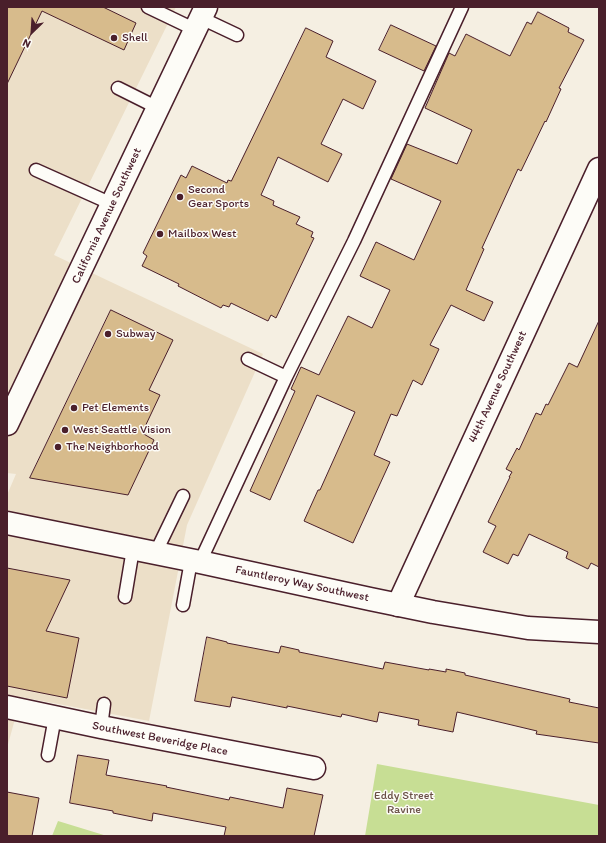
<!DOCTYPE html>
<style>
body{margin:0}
#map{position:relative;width:606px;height:843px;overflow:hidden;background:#f5efe2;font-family:Itim,sans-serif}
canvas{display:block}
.frame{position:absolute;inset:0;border:8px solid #4a1f2b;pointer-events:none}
.north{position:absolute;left:12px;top:12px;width:40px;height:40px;-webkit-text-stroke:3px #fdfcf7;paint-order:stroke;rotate:205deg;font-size:11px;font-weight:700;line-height:16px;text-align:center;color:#4a1f2b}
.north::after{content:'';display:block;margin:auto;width:14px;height:18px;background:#4a1f2b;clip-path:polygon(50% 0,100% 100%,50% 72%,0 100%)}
</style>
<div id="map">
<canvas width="606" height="843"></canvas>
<div class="frame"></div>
<div class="north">N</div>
</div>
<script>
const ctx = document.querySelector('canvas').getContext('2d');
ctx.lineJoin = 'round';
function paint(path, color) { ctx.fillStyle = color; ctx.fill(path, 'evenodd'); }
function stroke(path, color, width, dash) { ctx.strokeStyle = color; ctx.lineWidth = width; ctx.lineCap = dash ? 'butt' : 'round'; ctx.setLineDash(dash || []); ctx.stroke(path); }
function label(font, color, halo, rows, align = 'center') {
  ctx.font = font + ' Itim,sans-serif'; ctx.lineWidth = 3; ctx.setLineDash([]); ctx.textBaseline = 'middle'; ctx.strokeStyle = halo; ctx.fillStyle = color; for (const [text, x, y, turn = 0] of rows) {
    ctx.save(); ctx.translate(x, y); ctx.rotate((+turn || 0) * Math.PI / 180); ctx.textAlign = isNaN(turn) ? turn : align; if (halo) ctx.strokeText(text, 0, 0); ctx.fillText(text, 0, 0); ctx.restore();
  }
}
const built = new Path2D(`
 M 7,7 L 176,7 L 54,255 L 263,354 L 187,525 L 149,721 L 21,697 L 7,748 L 7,495 L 16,474 L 7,473 Z`);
const green = new Path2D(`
 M 377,764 L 599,805 L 599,836 L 365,836 Z
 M 58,821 L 107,836 L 52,836 Z`);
const building = new Path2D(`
 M 7,7 L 103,7 L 136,23 L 124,50 L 42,11 L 7,84 Z
 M 538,12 L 569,28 L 568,32 L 584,40 L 559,88 L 561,89 L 546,122 L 545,121 L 521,171 L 518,169 L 482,248 L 484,249 L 466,290 L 493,302 L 484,321 L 451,305 L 430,345 L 439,349 L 422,385 L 413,380 L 397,416 L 391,414 L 374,455 L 390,462 L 353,543 L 304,521 L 318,490 L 320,490 L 355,412 L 317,395 L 270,500 L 250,491 L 295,391 L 291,389 L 301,367 L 319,375 L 348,316 L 372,328 L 390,290 L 360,276 L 376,242 L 414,260 L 441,201 L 391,179 L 407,144 L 457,164 L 472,130 L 425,108 L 449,53 L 455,56 L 466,34 L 510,56 L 527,22 L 531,24 Z
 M 391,25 L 436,46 L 424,71 L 379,50 Z
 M 306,28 L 333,41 L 326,57 L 376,81 L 363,109 L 343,99 L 321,144 L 342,154 L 328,182 L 278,157 L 261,195 L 274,201 L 273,205 L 300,217 L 296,224 L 313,232 L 311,237 L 314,238 L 276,318 L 271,315 L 268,321 L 231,303 L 229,307 L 223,305 L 221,308 L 178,286 L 179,284 L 142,266 L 147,256 L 143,253 L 181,175 L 186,178 L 192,166 L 227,183 L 228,180 L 231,181 Z
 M 111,310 L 173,340 L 149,390 L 160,395 L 142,433 L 154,440 L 128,495 L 30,478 Z
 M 599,321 L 599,567 L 591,563 L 588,569 L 566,558 L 568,552 L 529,534 L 518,556 L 513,554 L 508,564 L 483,552 L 496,526 L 488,522 L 510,477 L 509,477 L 512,472 L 506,469 L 517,448 L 519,450 L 536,413 L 541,415 L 546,404 L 548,405 L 569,363 L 577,367 Z
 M 7,568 L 70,580 L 46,631 L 79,638 L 67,698 L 7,686 Z
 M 207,637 L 227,642 L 227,643 L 279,653 L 281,646 L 299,650 L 299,652 L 383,669 L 385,662 L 429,670 L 429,669 L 446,672 L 446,669 L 465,673 L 465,675 L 570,699 L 569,702 L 599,708 L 599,743 L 536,734 L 537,731 L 457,712 L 453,732 L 418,725 L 419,720 L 379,712 L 377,722 L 342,714 L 341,717 L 287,706 L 287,708 L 232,697 L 230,707 L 195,701 Z
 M 78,755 L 109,760 L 106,775 L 167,786 L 166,787 L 229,800 L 230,797 L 283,808 L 287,788 L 323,795 L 314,836 L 224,836 L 226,827 L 153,813 L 152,821 L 113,813 L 113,811 L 70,803 Z
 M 7,792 L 39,798 L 32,836 L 7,836 Z`);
const service = new Path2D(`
 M 148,7 L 196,30
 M 201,18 L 237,35
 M 118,88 L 158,108
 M 36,170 L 112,204
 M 248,359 L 286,377
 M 155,554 L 183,496
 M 200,562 L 286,377 L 354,241 L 462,7
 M 125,597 L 133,549
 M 183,605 L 191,561
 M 101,727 L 104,704
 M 48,755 L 55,717`);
const minor = new Path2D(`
 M 398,605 L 599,169
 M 7,707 L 101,727 L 314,768`);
const secondary = new Path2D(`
 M 7,424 L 206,7`);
const primary = new Path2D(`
 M 7,523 L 200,562 L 370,599 L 433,612 L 528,628 L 599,632`);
const markers = [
 [114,38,4,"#4a1f2b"],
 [180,197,4,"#4a1f2b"],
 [160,234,4,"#4a1f2b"],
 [108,334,4,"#4a1f2b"],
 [74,408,4,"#4a1f2b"],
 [65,430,4,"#4a1f2b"],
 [58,447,4,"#4a1f2b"]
];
const poiNames = [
 ["Shell",122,38],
 ["Second",188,190],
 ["Gear Sports",188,204],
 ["Mailbox West",168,234],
 ["Subway",116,334],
 ["Pet Elements",82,408],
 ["West Seattle Vision",73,430],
 ["The Neighborhood",66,447]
];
const streetNames = [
 ["California Avenue Southwest",107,216,-65],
 ["44th Avenue Southwest",498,387,-65],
 ["Fauntleroy Way Southwest",302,584,12],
 ["Southwest Beveridge Place",160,739,11]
];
const parkNames = [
 ["Eddy Street",404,796],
 ["Ravine",404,810]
];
paint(built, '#ecdfc8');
paint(green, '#c7de94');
paint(building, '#d7bb8c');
stroke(building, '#4a1f2b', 1);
stroke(service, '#4a1f2b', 15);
stroke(minor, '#4a1f2b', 25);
stroke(secondary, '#4a1f2b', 25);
stroke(primary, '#4a1f2b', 25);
stroke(service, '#fdfcf7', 12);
stroke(minor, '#fdfcf7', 22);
stroke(secondary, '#fdfcf7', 22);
stroke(primary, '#fdfcf7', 22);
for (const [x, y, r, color] of markers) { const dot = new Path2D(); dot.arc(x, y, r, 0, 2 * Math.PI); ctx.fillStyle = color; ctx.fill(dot); stroke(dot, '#fdfcf7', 1.5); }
label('12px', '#4a1f2b', '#fdfcf7', poiNames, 'left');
label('12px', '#4a1f2b', '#fdfcf7', streetNames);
label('12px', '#694f45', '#fdfcf7', parkNames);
</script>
